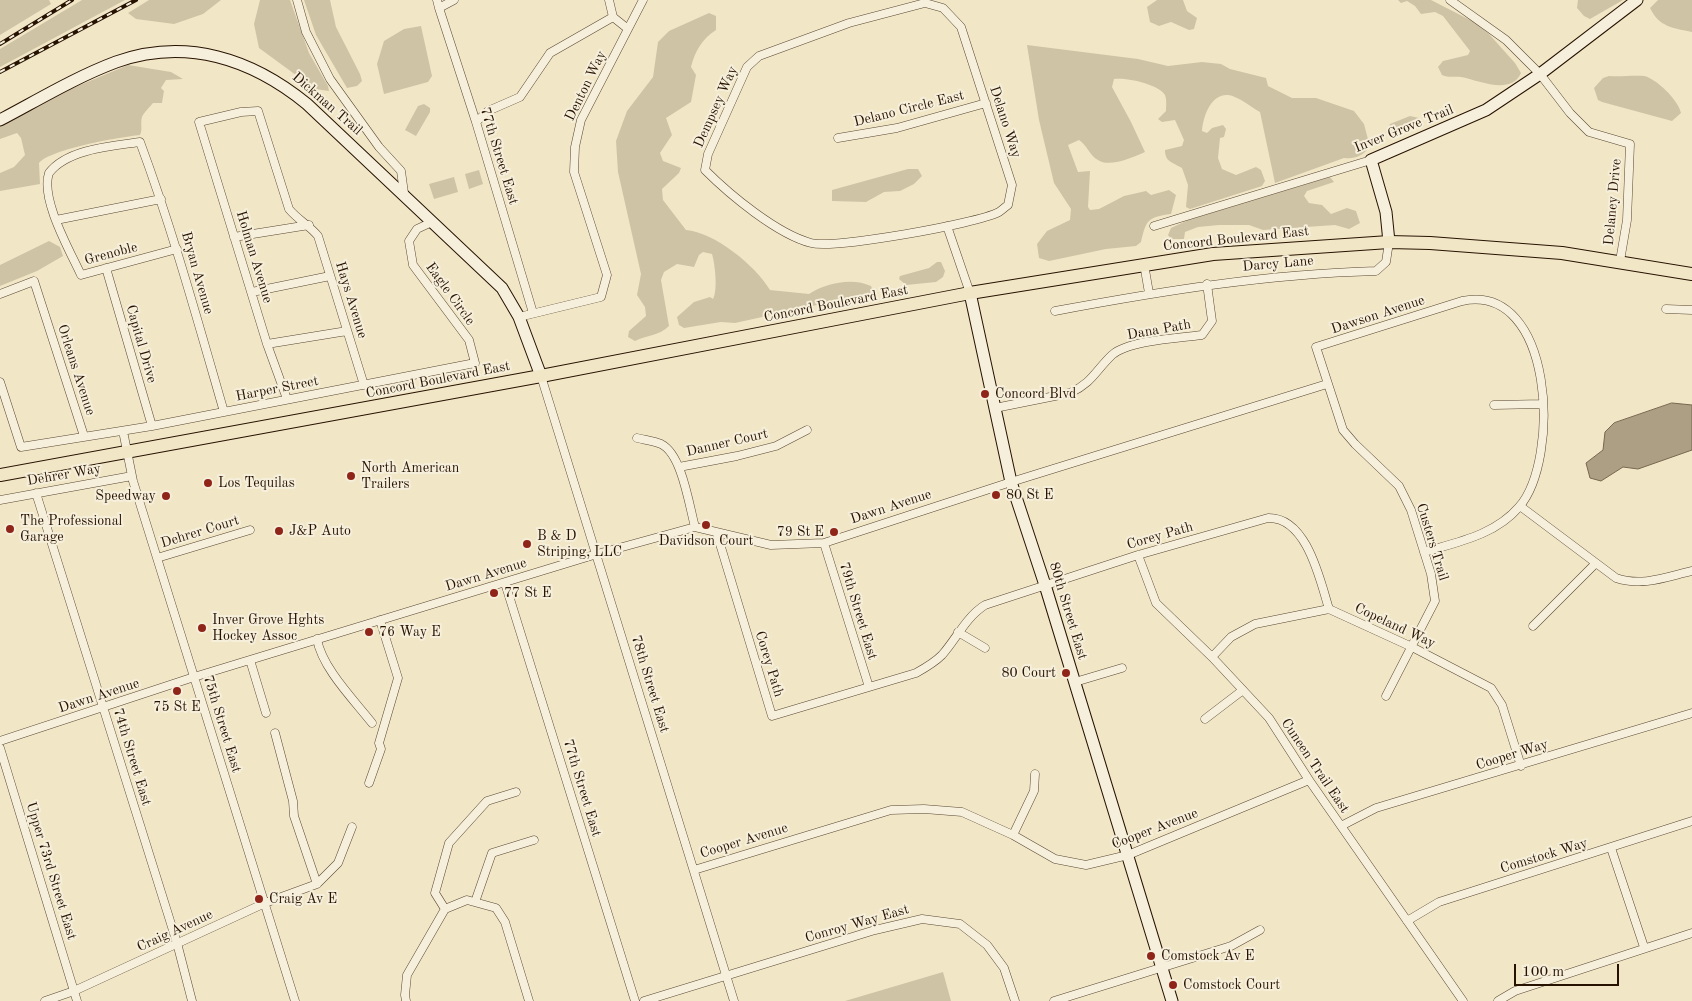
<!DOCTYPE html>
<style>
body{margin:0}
#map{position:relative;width:1692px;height:1001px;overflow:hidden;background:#f1e7c7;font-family:"Old Standard TT",serif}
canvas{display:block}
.scale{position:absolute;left:1514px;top:964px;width:105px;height:22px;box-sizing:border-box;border:2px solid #271200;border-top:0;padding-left:6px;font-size:15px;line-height:18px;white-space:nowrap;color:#271200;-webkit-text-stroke:4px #f6efdb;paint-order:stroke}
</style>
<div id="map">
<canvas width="1692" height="1001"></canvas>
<div class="scale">100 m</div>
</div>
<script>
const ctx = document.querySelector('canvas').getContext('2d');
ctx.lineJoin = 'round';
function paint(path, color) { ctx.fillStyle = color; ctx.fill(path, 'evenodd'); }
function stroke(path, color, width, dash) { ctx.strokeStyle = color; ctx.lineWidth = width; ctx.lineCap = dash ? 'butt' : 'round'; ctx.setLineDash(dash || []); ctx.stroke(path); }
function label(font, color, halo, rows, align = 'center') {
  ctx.font = font + ' "Old Standard TT",serif'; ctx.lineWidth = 4; ctx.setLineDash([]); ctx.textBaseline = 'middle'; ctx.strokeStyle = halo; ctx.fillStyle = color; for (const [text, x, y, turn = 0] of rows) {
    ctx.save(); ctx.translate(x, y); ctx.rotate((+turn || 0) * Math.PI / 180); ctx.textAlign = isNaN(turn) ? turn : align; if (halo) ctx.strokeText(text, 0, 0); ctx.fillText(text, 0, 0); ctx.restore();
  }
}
const green = new Path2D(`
 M 0,0 L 49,0 L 51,4 L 0,35 Z
 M 82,0 L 125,0 L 0,67 L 0,49 Z
 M 149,0 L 221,0 L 203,14 L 174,24 L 136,19 L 128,13 Z
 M 260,0 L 290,0 L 309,53 L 328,86 L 329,91 L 315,89 L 259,48 L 254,24 Z
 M 304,0 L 330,0 L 336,27 L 360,74 L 362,81 L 357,86 L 347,88 L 316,35 Z
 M 1157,0 L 1183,0 L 1187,11 L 1197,18 L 1194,29 L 1189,30 L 1171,22 L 1159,26 L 1150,22 L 1147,7 Z
 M 1398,0 L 1431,0 L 1474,22 L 1489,34 L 1515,63 L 1521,73 C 1511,96 1478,80 1461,77 C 1454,76 1449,78 1442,75 L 1438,67 L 1443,61 L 1468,55 L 1470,51 L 1443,16 L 1435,12 L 1421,14 L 1415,6 L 1407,1 L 1401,3 Z
 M 1578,0 L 1623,0 L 1590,19 L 1584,16 L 1577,8 Z
 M 1658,0 L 1692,0 L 1692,32 C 1673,28 1659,27 1650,8 Z
 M 709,13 L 716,16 L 716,30 C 702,39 695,51 691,67 L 696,75 L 691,102 L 666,118 L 672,135 L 660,153 L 663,161 L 681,168 L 679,173 L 662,189 L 663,200 L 686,230 C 714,232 755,265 770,290 L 809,294 C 825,283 853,277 871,286 L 873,291 L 864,297 L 835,301 L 735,323 L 721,322 L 684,328 L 679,325 L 677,317 L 694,302 L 710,297 L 713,299 C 718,290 715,264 712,254 L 703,252 L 699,255 L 694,267 L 677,264 L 664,272 L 661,280 L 669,326 C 659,336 647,335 635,341 L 628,337 L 629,331 L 646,316 L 645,307 L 637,295 L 641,274 L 618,172 L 616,141 L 627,111 L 653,77 L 658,42 L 669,31 Z
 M 421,26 L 432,76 L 428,82 L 384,94 L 377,64 L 384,41 L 404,29 Z
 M 1027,45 L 1138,59 L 1168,66 L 1202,62 L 1221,64 L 1230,69 L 1266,78 L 1268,86 L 1292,98 L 1316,98 L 1354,111 L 1364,124 L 1370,147 C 1362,156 1356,159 1344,158 L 1275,183 L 1260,112 C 1251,107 1238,96 1228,95 C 1210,94 1203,118 1202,131 L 1207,133 L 1212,128 L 1223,125 L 1226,129 L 1224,137 L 1220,138 L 1218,158 L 1222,169 L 1236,175 L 1256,167 L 1261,170 L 1265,181 L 1262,186 L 1190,209 L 1186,207 L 1188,185 L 1182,168 C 1172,162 1165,162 1165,150 L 1182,146 L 1184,140 L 1175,120 L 1162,122 L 1158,119 L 1166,111 C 1166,106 1167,100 1165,95 C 1159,84 1125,77 1114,79 L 1112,87 L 1131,122 L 1145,152 C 1134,157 1109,168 1098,160 C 1090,156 1087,145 1079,140 L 1068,145 L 1078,172 L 1090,171 L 1088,207 L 1090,210 L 1099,209 L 1124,196 L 1146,191 L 1151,195 L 1169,190 L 1176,195 L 1171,214 C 1147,217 1146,221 1141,242 L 1136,246 L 1106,249 L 1049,261 L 1039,258 L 1037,244 L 1047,231 L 1070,220 L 1071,209 L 1054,183 L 1039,120 Z
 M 128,65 L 171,72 L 183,79 L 166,80 L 161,88 L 164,91 L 162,103 L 153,103 C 150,107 144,112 142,117 C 140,124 143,129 140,135 C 120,137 51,149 39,163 L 40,184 L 0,191 L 0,173 L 14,167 L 25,155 L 21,138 L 17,133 L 0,139 L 0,126 L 61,93 Z
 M 1609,76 C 1620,77 1633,75 1644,76 C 1656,78 1679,101 1681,113 L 1672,121 L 1602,102 L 1598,100 L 1594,88 L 1603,78 Z
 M 424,104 L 430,108 L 430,112 L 416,136 L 405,130 L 418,106 Z
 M 1410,116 L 1419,118 L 1420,124 L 1394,135 L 1386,132 L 1390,124 Z
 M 908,169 L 918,169 L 922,176 L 914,184 L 900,191 L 884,192 L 866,202 L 832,201 L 832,190 Z
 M 479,170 L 483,184 L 469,189 L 465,174 Z
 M 454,177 L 458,192 L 434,199 L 429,184 Z
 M 1330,177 L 1334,182 L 1307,191 L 1304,196 L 1309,203 L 1322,205 L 1331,214 L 1347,208 L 1356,211 L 1360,223 L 1349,229 L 1335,225 L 1263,230 L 1249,225 L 1219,225 L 1198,227 L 1185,232 L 1184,239 L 1171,239 L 1168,235 L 1171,228 L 1188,220 Z
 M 49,241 L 60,247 L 63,256 L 37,271 L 0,286 L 0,265 Z
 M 937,262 L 941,262 L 945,271 L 943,277 L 936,282 L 906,285 L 899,279 L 900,276 L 929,268 Z
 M 943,972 L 951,1001 L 845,1001 Z`);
const water = new Path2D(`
 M 1672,403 L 1692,405 L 1692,450 L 1638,469 L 1623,467 L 1601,481 L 1590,478 L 1586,463 L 1603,450 L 1605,432 L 1614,423 Z`);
const street = new Path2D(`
 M 297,0 L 306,32 L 330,79 L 379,147 L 401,171 L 404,193
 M 437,0 L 439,8 L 454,0
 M 609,0 L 613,17 L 628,29
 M 1450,0 L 1506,40 L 1540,74 L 1570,113 L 1589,132 L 1630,144 L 1627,220 L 1620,261
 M 925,3 L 943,8 L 961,27 L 1012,185 L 1008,205 C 1005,207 1002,210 999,212 C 976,224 834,249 811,243 C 777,234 730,195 705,170 L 708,154 L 747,67 L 759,56 L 849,23 Z
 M 439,8 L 476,122 L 533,313
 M 476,122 L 488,111 L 520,97 L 550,53 L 613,17
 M 838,138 L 897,128 L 986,103
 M 56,220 L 161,199
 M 947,226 L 970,293
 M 1154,226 L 1371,160
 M 234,237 L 309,225
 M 177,249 L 81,275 C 70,251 40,199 49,173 C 67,149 112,146 140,142 C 173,231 198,322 224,412
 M 1144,264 L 1149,293
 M 106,268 L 152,426
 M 252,292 L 330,276
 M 0,294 L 34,281 L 84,436
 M 1666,309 L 1692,310
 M 1055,311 C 1162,291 1267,274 1376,271 L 1386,262 L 1389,242
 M 519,317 L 601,297 L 607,275 L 574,172 L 575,147 L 581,120 L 643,0
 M 267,344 L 347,331
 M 541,376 L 734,1001
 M 0,382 L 21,447 L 152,426 L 475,363 L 469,340 L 413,265 L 409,241 L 417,229 L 432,222
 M 287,399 L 267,344 L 199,122 L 241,112 L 258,111 L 289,209 C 298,220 309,225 318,236 L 364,385
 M 1494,405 L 1542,404
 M 995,408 L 1070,393 C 1092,383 1096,370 1112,355 C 1129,340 1180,338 1202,335 L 1212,321 L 1207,284
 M 123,431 L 133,481 L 295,1001
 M 637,438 C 645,440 654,441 661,444 C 682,454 689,505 695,527
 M 679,467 L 737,456 L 776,446 L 807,430
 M 36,493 L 177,943 L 192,1001
 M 0,500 L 132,476
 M 1520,506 L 1616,578 C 1642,587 1666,577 1692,571
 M 717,534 L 772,716 L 916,673 C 925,668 934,663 942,655 C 957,638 966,617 985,605 L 1138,555 L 1268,518 C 1307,517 1320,580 1329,609
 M 824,543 L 869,687
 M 1138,555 L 1156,603 L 1212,657 L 1269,718 L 1309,780 L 1463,1001
 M 157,558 L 250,530
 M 505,583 L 635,1001
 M 1533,626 L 1595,564
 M 958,632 L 985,648
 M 317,639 C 322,668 354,700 372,723
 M 1212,657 L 1231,637 L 1255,624 L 1329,609 L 1412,647 L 1491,688 L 1502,705 L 1521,766
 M 250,660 L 266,713
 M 1075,682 L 1122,668
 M 1386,696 L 1435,601 L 1431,574 L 1411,510 L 1399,486 L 1355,444 L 1343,430 L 1316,347 L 1462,301 C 1554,282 1561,459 1519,507 C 1495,535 1458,542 1424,552
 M 1205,719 L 1243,690
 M 275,733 L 293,801 L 294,816 L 317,884
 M 0,741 L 194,677 L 597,554 L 695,527 L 771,545 L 824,543 L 1011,482 L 1327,384
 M 0,748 L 77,1001
 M 369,783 L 381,749 L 379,743 L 398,678 L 380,620
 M 1341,826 L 1376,808 L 1692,713
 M 1013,835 L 1034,791 L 1035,774
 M 1611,848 L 1644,947
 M 694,870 L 891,810 L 924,809 L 962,812 L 1013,835 L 1055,859 L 1086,865 L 1128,855 L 1309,780
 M 475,902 L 492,853 L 534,840
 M 445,909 L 435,893 L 449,843 L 487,801 L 516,792
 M 1407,921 L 1439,902 L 1692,821
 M 45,1001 L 74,991 L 265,903 L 317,884 L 338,863 L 352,827
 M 406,1001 L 405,995 L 407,975 L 445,909 L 467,900 L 496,908 L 505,922 L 529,1001
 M 644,1001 L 875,930 L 922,919 L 960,924 L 987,945 L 1004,968 L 1015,1001
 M 1054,1001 L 1231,946 L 1260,930
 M 1498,1001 L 1515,991 L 1692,933`);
const secondary = new Path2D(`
 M 0,120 C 38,100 76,77 116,62 C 186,37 252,59 307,104 L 502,288 L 519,317 L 541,376
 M 1389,242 L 1386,212 L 1371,160 L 1486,110 L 1540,74 L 1637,0
 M 970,293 L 1011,482 L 1045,585 L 1172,1001`);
const primary = new Path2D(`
 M 0,475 L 541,376 L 970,293 L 1213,254 L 1389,242 L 1430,243 L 1562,253 L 1692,274`);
const rail = new Path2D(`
 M 0,44 L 72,0
 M 0,72 L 136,0`);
const markers = [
 [985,394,5,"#8f2418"],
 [351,476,5,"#8f2418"],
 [208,483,5,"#8f2418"],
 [996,495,5,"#8f2418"],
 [166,496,5,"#8f2418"],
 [706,525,5,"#8f2418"],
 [10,529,5,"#8f2418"],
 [279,531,5,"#8f2418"],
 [834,532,5,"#8f2418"],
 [527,544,5,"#8f2418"],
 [494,593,5,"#8f2418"],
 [202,628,5,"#8f2418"],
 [369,632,5,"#8f2418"],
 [1066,673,5,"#8f2418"],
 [177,691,5,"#8f2418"],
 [259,899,5,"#8f2418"],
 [1151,956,5,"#8f2418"],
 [1173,985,5,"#8f2418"]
];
const streetNames = [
 ["Denton Way",586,86,-64],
 ["Dickman Trail",327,104,41],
 ["Dempsey Way",716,107,-66],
 ["Delano Circle East",909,109,-14],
 ["Delano Way",1005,122,72],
 ["Inver Grove Trail",1404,129,-22],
 ["77th Street East",499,156,73],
 ["Delaney Drive",1613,202,-85],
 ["Concord Boulevard East",1236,239,-6],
 ["Grenoble",111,254,-15],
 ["Holman Avenue",254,257,73],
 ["Darcy Lane",1278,264,-5],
 ["Bryan Avenue",197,273,74],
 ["Eagle Circle",450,294,54],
 ["Hays Avenue",351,300,73],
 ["Concord Boulevard East",836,304,-11],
 ["Dawson Avenue",1378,315,-18],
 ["Dana Path",1159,330,-10],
 ["Capital Drive",141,344,74],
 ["Orleans Avenue",76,370,72],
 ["Concord Boulevard East",438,380,-11],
 ["Harper Street",277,389,-11],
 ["Danner Court",727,443,-13],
 ["Dehrer Way",64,475,-10],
 ["Dawn Avenue",891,507,-18],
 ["Dehrer Court",200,532,-17],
 ["Corey Path",1160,536,-16],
 ["Custers Trail",1432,542,73],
 ["Dawn Avenue",486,575,-17],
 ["79th Street East",858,611,73],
 ["80th Street East",1068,611,73],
 ["Copeland Way",1395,626,25],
 ["Corey Path",769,664,73],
 ["78th Street East",650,684,73],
 ["Dawn Avenue",99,696,-18],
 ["75th Street East",222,724,73],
 ["Cooper Way",1512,755,-17],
 ["74th Street East",132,757,73],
 ["Cuneen Trail East",1315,766,56],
 ["77th Street East",582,788,73],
 ["Cooper Avenue",1155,829,-21],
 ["Cooper Avenue",744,841,-17],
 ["Comstock Way",1544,856,-17],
 ["Upper 73rd Street East",51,871,73],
 ["Conroy Way East",857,924,-16],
 ["Craig Avenue",175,931,-25]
];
const poiNames = [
 ["Concord Blvd",995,394],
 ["North American",361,468],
 ["Trailers",361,484],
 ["Los Tequilas",218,483],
 ["80 St E",1006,495],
 ["Speedway",156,496,"right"],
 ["The Professional",20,521],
 ["Garage",20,537],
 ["J&P Auto",289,531],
 ["79 St E",824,532,"right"],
 ["B & D",537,536],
 ["Striping, LLC",537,552],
 ["Davidson Court",706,541,"center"],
 ["77 St E",504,593],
 ["Inver Grove Hghts",212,620],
 ["Hockey Assoc",212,636],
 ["76 Way E",379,632],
 ["80 Court",1056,673,"right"],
 ["75 St E",177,707,"center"],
 ["Craig Av E",269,899],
 ["Comstock Av E",1161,956],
 ["Comstock Court",1183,985]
];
paint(green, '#cfc3a5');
paint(water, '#ac9f83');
stroke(water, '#77674f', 1);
stroke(street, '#5a4732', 9);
stroke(secondary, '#271200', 13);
stroke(primary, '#271200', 14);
stroke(street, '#f6efdb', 8);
stroke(secondary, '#f6efdb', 11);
stroke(primary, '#f1e7c7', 12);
stroke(rail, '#271200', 4);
stroke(rail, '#f6efdb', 2, [5.5]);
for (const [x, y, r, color] of markers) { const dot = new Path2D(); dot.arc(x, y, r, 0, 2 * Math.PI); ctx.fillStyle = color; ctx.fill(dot); stroke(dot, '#f6efdb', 2); }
label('14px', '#271200', '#f6efdb', streetNames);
label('14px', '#271200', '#f6efdb', poiNames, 'left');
</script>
